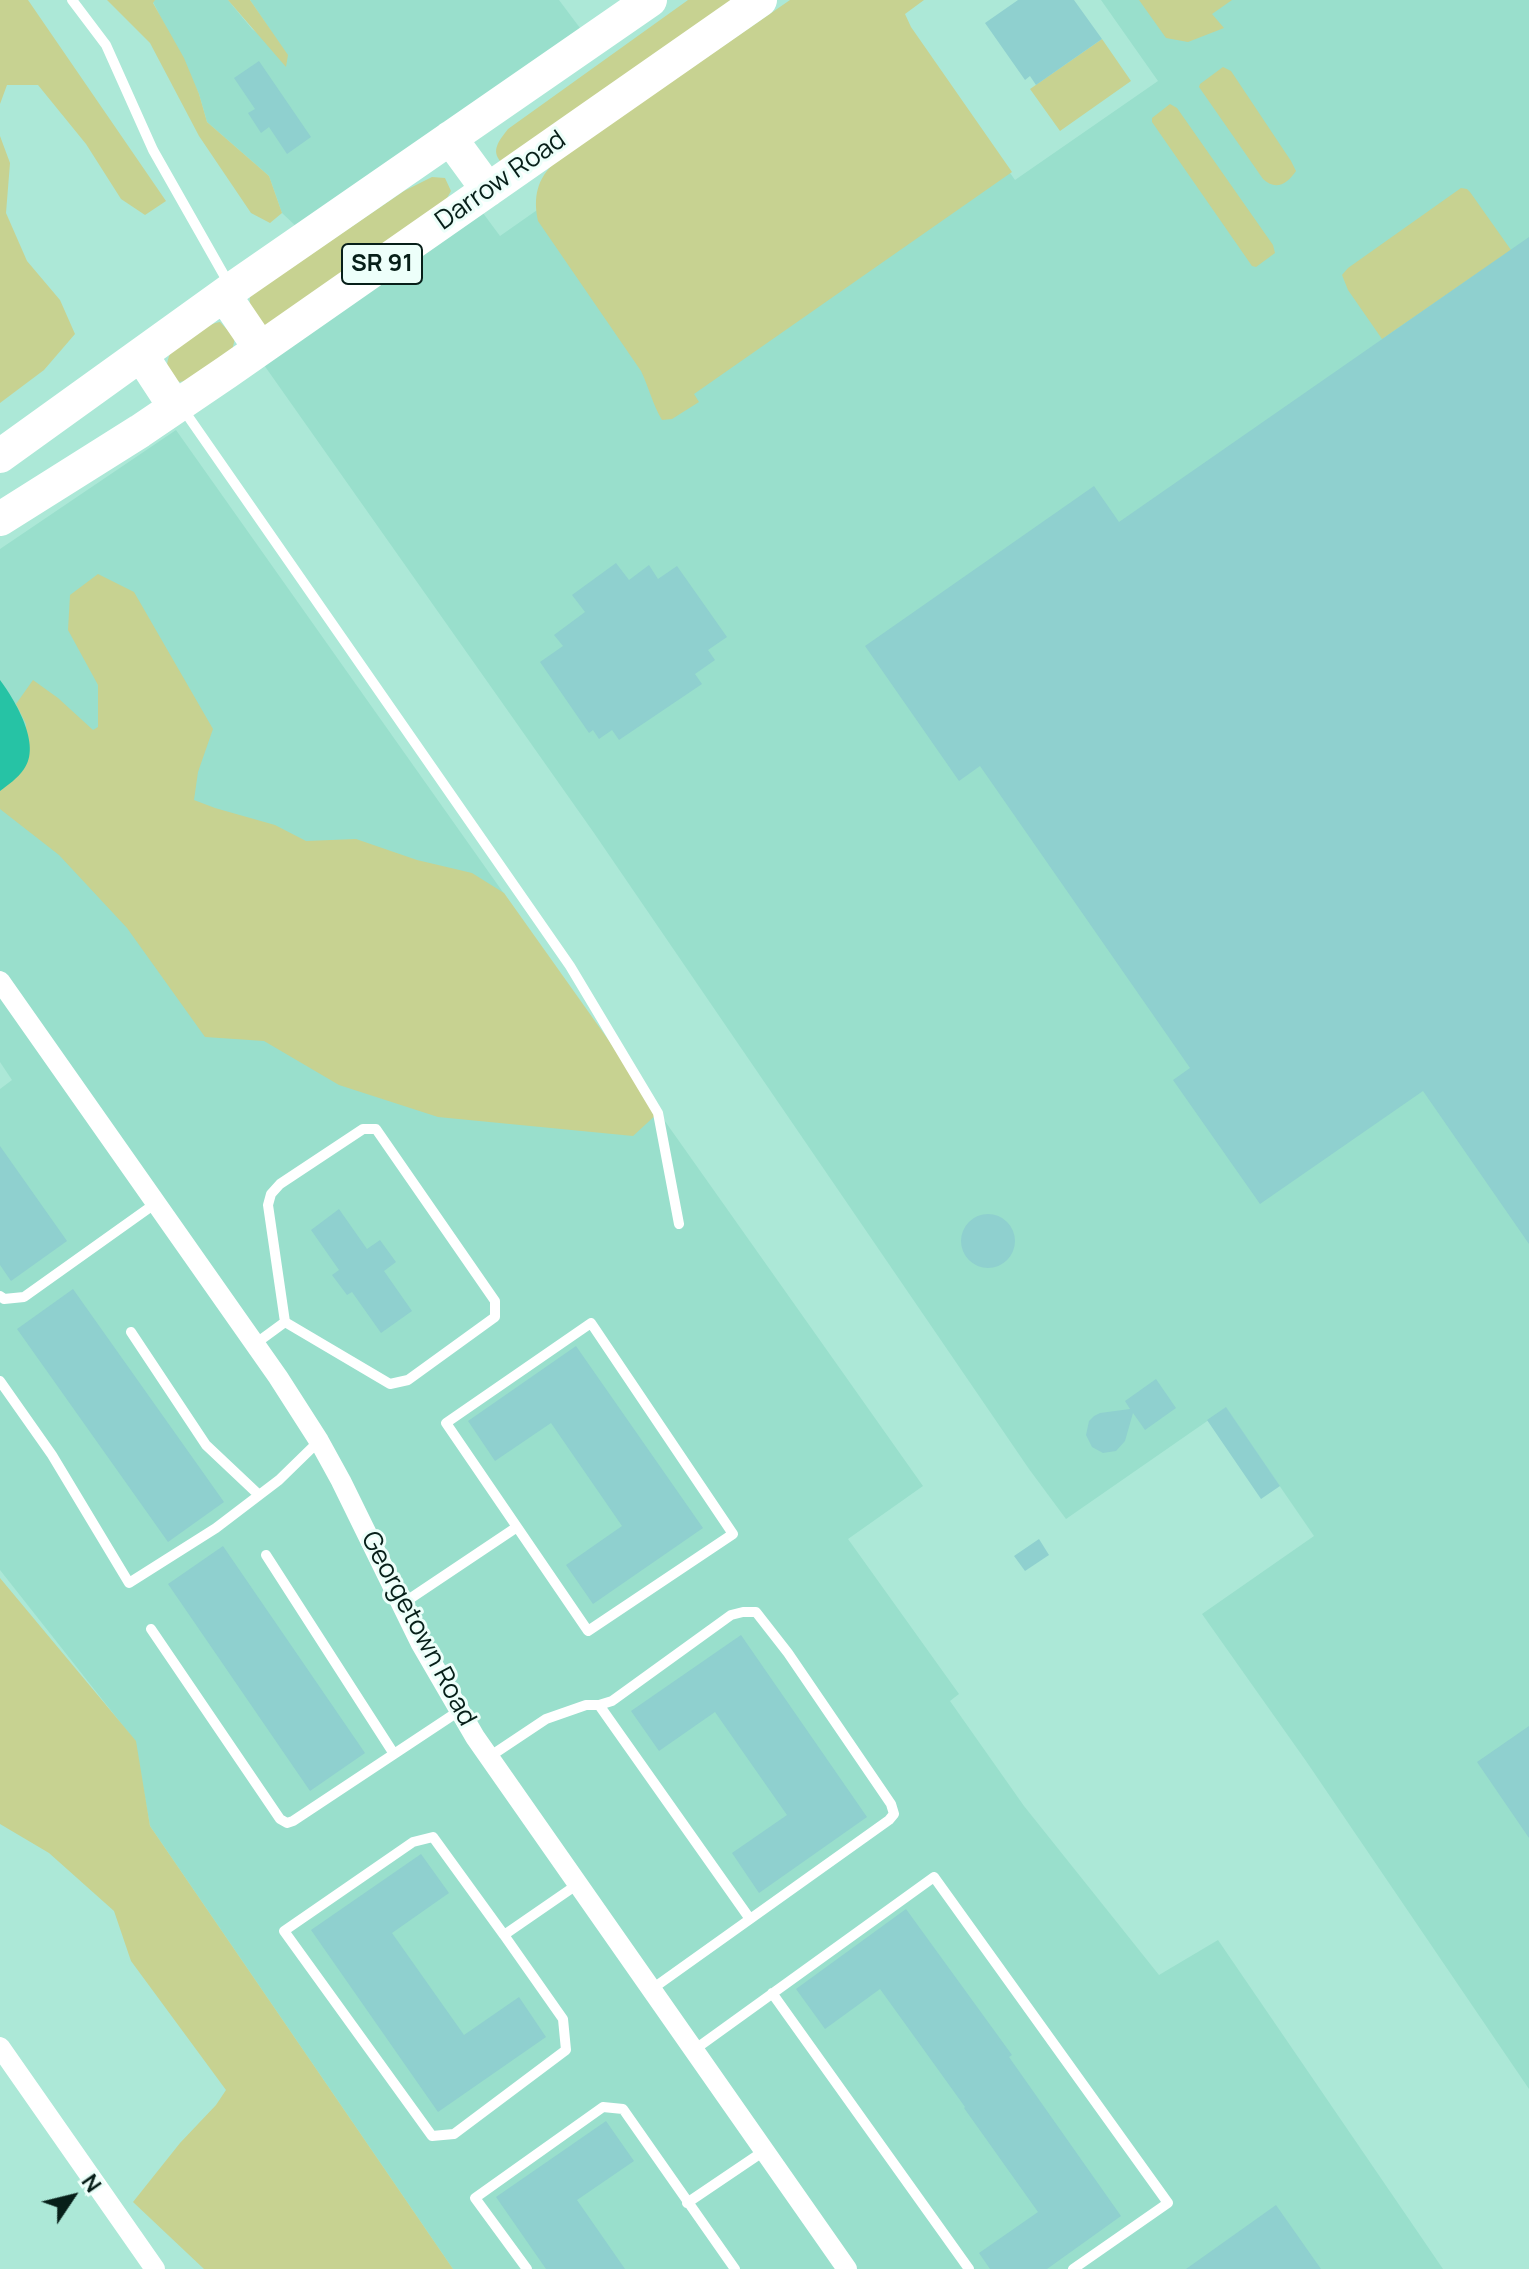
<!DOCTYPE html>
<style>
body{margin:0}
#map{position:relative;width:1529px;height:2269px;overflow:hidden;background:#ace8d7;font-family:Manrope,sans-serif}
canvas{display:block}
.north{position:absolute;left:32px;top:2157px;width:80px;height:80px;-webkit-text-stroke:6px #edfffa;paint-order:stroke;rotate:55deg;font-size:22px;font-weight:700;line-height:32px;text-align:center;color:#071f19}
.north::after{content:'';display:block;margin:auto;width:28px;height:36px;background:#071f19;clip-path:polygon(50% 0,100% 100%,50% 72%,0 100%)}
</style>
<div id="map">
<canvas width="1529" height="2269"></canvas>
<div class="north">N</div>
</div>
<script>
const ctx = document.querySelector('canvas').getContext('2d');
ctx.lineJoin = 'round';
function paint(path, color) { ctx.fillStyle = color; ctx.fill(path, 'evenodd'); }
function stroke(path, color, width, dash) { ctx.strokeStyle = color; ctx.lineWidth = width; ctx.lineCap = dash ? 'butt' : 'round'; ctx.setLineDash(dash || []); ctx.stroke(path); }
function label(font, color, halo, rows, align = 'center') {
  ctx.font = font + ' Manrope,sans-serif'; ctx.lineWidth = 6; ctx.setLineDash([]); ctx.textBaseline = 'middle'; ctx.strokeStyle = halo; ctx.fillStyle = color; for (const [text, x, y, turn = 0] of rows) {
    ctx.save(); ctx.translate(x, y); ctx.rotate((+turn || 0) * Math.PI / 180); ctx.textAlign = isNaN(turn) ? turn : align; if (halo) ctx.strokeText(text, 0, 0); ctx.fillText(text, 0, 0); ctx.restore();
  }
}
const built = new Path2D(`
 M 155,0 L 228,0 L 252,29 L 287,55 L 250,0 L 559,0 L 583,32 L 299,229 L 282,213 L 269,176 L 207,122 L 199,94 L 153,2 Z
 M 837,0 L 888,0 L 1015,180 L 1158,81 L 1101,0 L 1529,0 L 1529,2089 L 1306,1761 L 1202,1614 L 1314,1536 L 1226,1408 L 1066,1519 L 1029,1469 L 594,833 L 264,365 L 480,209 L 500,236 Z
 M 176,430 L 923,1486 L 848,1539 L 959,1694 L 950,1701 L 1024,1806 L 1159,1975 L 1218,1940 L 1443,2269 L 453,2269 L 150,1826 L 135,1741 L 0,1570 L 0,1089 L 12,1080 L 0,1062 L 0,549 Z`);
const green = new Path2D(`
 M 0,0 L 28,0 L 166,201 L 145,215 L 121,199 L 86,144 L 38,85 L 7,85 L 0,104 Z
 M 107,0 L 155,0 L 153,3 L 184,58 L 199,94 L 207,122 L 269,176 L 282,213 L 270,223 L 251,213 L 199,136 L 150,43 Z
 M 228,0 L 250,0 L 288,55 L 286,67 Z
 M 688,0 L 741,0 L 501,162 C 490,150 500,140 508,129 Z
 M 790,0 L 924,0 L 905,14 L 911,27 L 1012,172 L 694,394 L 699,402 L 672,419 L 662,420 C 653,405 649,388 641,371 L 538,221 C 533,197 537,179 555,162 Z
 M 1139,0 L 1232,0 L 1212,14 L 1224,28 L 1188,42 L 1166,38 Z
 M 1102,39 L 1131,81 L 1060,131 L 1030,89 Z
 M 1223,67 L 1231,71 L 1291,161 L 1296,171 C 1287,184 1276,191 1263,179 L 1199,87 L 1200,84 Z
 M 1170,104 L 1177,108 L 1273,245 L 1275,253 L 1256,267 L 1252,266 L 1152,122 L 1152,118 Z
 M 0,136 L 10,163 L 6,213 L 27,261 L 60,300 L 75,334 L 44,370 L 0,403 Z
 M 432,177 L 445,178 L 451,191 L 446,200 L 270,328 L 261,327 L 249,314 L 250,296 L 404,191 Z
 M 1461,188 L 1467,189 L 1470,192 L 1511,250 L 1382,339 L 1348,290 L 1342,275 L 1348,268 Z
 M 220,322 L 235,338 L 232,351 L 190,380 L 179,382 L 166,373 C 167,367 167,360 170,354 C 177,343 208,323 220,322 Z
 M 98,574 L 134,592 L 213,729 L 198,772 L 194,800 L 215,808 L 275,825 L 306,841 L 356,839 L 417,860 L 472,873 L 504,893 L 644,1090 L 658,1113 L 633,1136 L 438,1117 L 339,1085 L 264,1041 L 205,1037 L 127,928 L 59,855 L 0,809 L 0,791 L 24,769 L 26,724 L 16,704 L 33,680 L 58,698 L 93,730 L 98,727 L 98,685 L 68,630 L 70,595 Z
 M 0,1578 L 136,1741 L 150,1826 L 453,2269 L 204,2269 L 133,2202 L 180,2143 L 216,2105 L 226,2090 L 131,1961 L 114,1911 L 49,1853 L 0,1824 Z`);
const water = new Path2D(`
 M 0,680 C 15,700 42,745 24,769 C 18,778 8,785 0,791 Z`);
const building = new Path2D(`
 M 1018,0 L 1074,0 L 1102,39 L 1036,85 L 1030,76 L 1025,80 L 985,23 Z
 M 259,61 L 311,137 L 287,154 L 269,127 L 261,133 L 248,113 L 255,109 L 234,78 Z
 M 1529,237 L 1529,1244 L 1423,1091 L 1260,1204 L 1173,1080 L 1190,1068 L 980,766 L 959,781 L 865,646 L 1094,486 L 1119,522 Z
 M 616,563 L 629,580 L 649,565 L 658,579 L 677,566 L 727,637 L 708,650 L 715,660 L 695,674 L 702,684 L 619,740 L 612,730 L 599,739 L 593,730 L 589,733 L 540,662 L 563,646 L 554,635 L 585,612 L 572,595 Z
 M 0,1146 L 67,1241 L 11,1281 L 0,1265 Z
 M 339,1209 L 367,1249 L 380,1240 L 396,1262 L 384,1271 L 412,1311 L 381,1333 L 352,1292 L 347,1295 L 332,1275 L 339,1270 L 311,1230 Z
 M961 1241a27 27 0 1 1 54 0a27 27 0 1 1-54 0Z
 M 73,1289 L 224,1502 L 168,1542 L 17,1329 Z
 M 576,1346 L 703,1528 L 593,1604 L 566,1565 L 622,1526 L 551,1423 L 495,1461 L 468,1421 Z
 M 1156,1379 L 1176,1408 L 1145,1430 L 1133,1413 L 1125,1441 L 1116,1451 L 1103,1453 L 1092,1447 L 1086,1435 L 1089,1421 L 1094,1416 L 1100,1413 L 1130,1409 L 1125,1401 Z
 M 1226,1407 L 1280,1486 L 1261,1499 L 1207,1420 Z
 M 1039,1539 L 1049,1555 L 1025,1571 L 1014,1556 Z
 M 223,1546 L 365,1753 L 310,1791 L 168,1584 Z
 M 741,1635 L 867,1817 L 759,1893 L 732,1853 L 787,1815 L 715,1712 L 659,1751 L 631,1711 Z
 M 1529,1726 L 1529,1838 L 1477,1762 Z
 M 421,1854 L 449,1893 L 392,1933 L 464,2035 L 519,1997 L 546,2037 L 438,2112 L 311,1930 Z
 M 906,1909 L 1012,2055 L 1009,2057 L 1121,2216 L 1047,2269 L 990,2269 L 979,2253 L 1038,2212 L 964,2108 L 965,2107 L 880,1989 L 825,2029 L 796,1989 Z
 M 606,2121 L 634,2161 L 577,2200 L 625,2269 L 546,2269 L 496,2197 Z
 M 1276,2205 L 1321,2269 L 1186,2269 Z`);
const service = new Path2D(`
 M 72,0 L 106,45 L 153,150 L 229,284
 M 183,409 L 570,966 L 658,1113 L 679,1224
 M 0,1296 L 4,1299 L 24,1297 L 156,1203
 M 131,1332 L 206,1445 L 259,1495
 M 255,1344 L 285,1322 L 268,1205 L 271,1194 L 280,1184 L 363,1129 L 376,1129 L 495,1301 L 495,1317 L 408,1380 L 390,1384 L 285,1322
 M 0,1381 L 52,1455 L 129,1583 L 216,1528 L 279,1480 L 319,1441
 M 266,1555 L 394,1754
 M 402,1604 L 517,1527 L 446,1423 L 591,1323 L 733,1534 L 588,1631 L 517,1527
 M 151,1629 L 280,1819 L 287,1823 L 293,1821 L 459,1711
 M 599,1705 L 750,1919
 M 489,1757 L 546,1719 L 586,1705 L 599,1705 L 612,1701 L 731,1615 L 743,1612 L 756,1612 L 788,1653 L 891,1804 L 894,1814 L 889,1820 L 652,1989
 M 504,1935 L 563,2019 L 566,2050 L 454,2134 L 432,2136 L 284,1931 L 413,1842 L 433,1837 L 504,1935 L 578,1884
 M 772,1993 L 969,2269
 M 694,2050 L 934,1877 L 1168,2203 L 1073,2269
 M 687,2203 L 764,2151
 M 527,2269 L 475,2198 L 603,2107 L 623,2109 L 735,2269`);
const minor = new Path2D(`
 M 0,981 L 278,1377 L 319,1441 L 341,1481 L 421,1644 L 475,1737 L 847,2269
 M 0,2047 L 155,2269`);
const primary = new Path2D(`
 M 450,138 L 488,190
 M 224,295 L 260,348
 M 141,355 L 175,407
 M 0,456 L 232,289 L 650,0
 M 0,519 L 140,431 L 227,372 L 760,0`);
const shields = [
 [382,264,80]
];
const shieldNames = [
 ["SR 91",382,264]
];
const streetNames = [
 ["Darrow Road",501,181,-35],
 ["Georgetown Road",418,1629,62]
];
paint(built, '#99dfcc');
paint(green, '#c7d291');
paint(water, '#26c3a5');
paint(building, '#8fd0cf');
stroke(service, '#fff', 10);
stroke(minor, '#fff', 20);
stroke(primary, '#fff', 34);
for (const [x, y, w] of shields) { const box = new Path2D(); box.roundRect(x - w / 2, y - 20, w, 40, 6); ctx.fillStyle = '#edfffa'; ctx.fill(box); stroke(box, '#071f19', 2); }
label('bold 24px', '#071f19', null, shieldNames);
label('26px', '#071f19', '#edfffa', streetNames);
</script>
